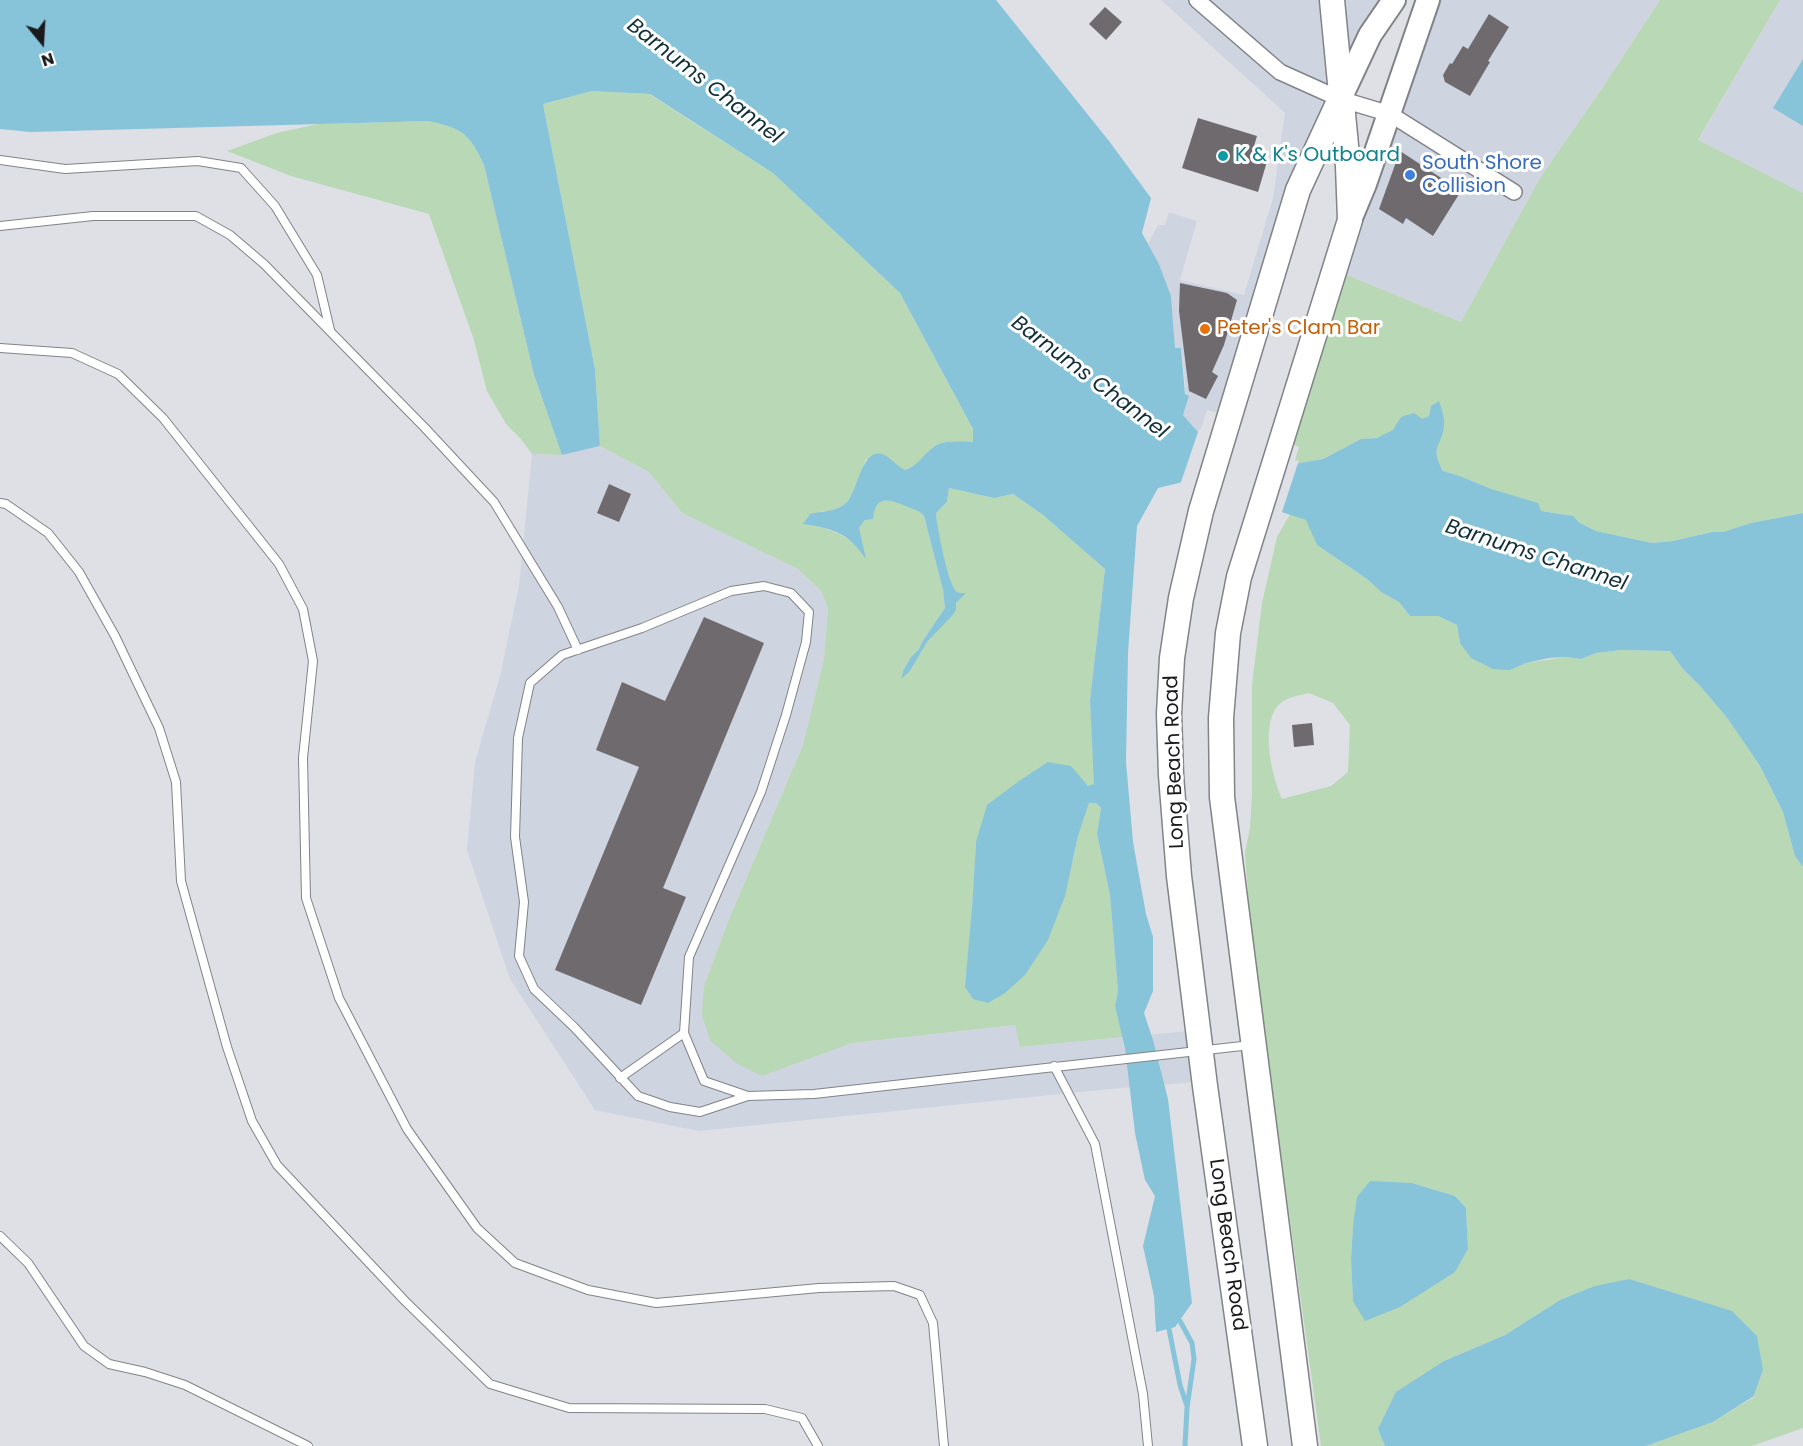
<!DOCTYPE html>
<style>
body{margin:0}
#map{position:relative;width:1803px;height:1446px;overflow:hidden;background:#dee0e6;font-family:Poppins,sans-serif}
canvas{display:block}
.north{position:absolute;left:12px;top:12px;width:60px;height:60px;-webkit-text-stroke:4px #fff;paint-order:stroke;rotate:162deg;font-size:16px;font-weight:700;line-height:24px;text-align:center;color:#1a1a1d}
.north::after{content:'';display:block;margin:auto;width:21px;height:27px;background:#1a1a1d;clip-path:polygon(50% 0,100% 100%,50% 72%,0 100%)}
</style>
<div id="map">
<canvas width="1803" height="1446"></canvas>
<div class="north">N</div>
</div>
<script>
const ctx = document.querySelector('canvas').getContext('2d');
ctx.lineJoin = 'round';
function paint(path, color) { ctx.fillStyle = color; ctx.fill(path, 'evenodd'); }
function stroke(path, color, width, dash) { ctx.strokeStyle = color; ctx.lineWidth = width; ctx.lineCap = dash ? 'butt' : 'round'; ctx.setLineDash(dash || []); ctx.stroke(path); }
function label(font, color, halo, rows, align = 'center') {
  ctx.font = font + ' Poppins,sans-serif'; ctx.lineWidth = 6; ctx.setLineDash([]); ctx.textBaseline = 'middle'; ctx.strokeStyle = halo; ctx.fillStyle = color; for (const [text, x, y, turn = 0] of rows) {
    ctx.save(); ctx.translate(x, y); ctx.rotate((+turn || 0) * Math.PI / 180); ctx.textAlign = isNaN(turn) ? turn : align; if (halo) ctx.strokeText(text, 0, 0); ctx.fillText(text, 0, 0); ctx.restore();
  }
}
const built = new Path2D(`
 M 1161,0 L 1396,0 L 1339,105 L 1264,333 L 1220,413 L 1207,410 L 1200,432 L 1197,431 L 1183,415 L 1189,396 L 1186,395 L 1182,349 L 1175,349 L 1171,296 L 1159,264 L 1148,244 L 1158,225 L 1165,225 L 1169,212 L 1197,221 L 1180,280 L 1244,295 L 1273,198 L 1285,113 Z
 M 1424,0 L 1660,0 L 1603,87 L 1540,178 L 1461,322 L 1337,271 Z
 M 1780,0 L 1803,0 L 1803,193 L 1698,141 Z
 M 600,446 L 649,472 L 682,513 L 798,569 L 821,591 L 828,608 L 824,659 L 803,745 L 729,919 L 704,986 L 762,1076 L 852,1043 L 1015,1025 L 1021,1047 L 1188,1031 L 1195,1082 L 1110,1089 L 699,1131 L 595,1110 L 510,979 L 467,850 L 475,762 L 500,676 L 519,586 L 532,454 L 562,455 Z`);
const green = new Path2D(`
 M 1660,0 L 1780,0 L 1698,140 L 1803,193 L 1803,513 L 1751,523 L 1723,532 L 1712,532 L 1673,541 L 1652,543 L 1596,531 L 1580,523 L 1572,516 L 1541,511 L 1460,476 L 1443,471 C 1435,457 1434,451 1441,436 L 1431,406 L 1429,416 L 1422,420 L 1377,438 L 1361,439 L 1323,459 L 1294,464 L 1299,447 L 1285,441 L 1337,271 L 1461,322 L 1540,178 L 1603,87 Z
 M 592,91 L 649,94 L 773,173 L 900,293 L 973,429 L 973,442 C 962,441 944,440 935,446 C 923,454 918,466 905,470 L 897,467 L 890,458 L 866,459 L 852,495 L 845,504 L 834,511 L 822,511 L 804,524 C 823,527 841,532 856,545 L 859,528 L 879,502 L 890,499 L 920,511 L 924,516 L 943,590 L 945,608 L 922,642 L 919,649 L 911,657 L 904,669 L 910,671 L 927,642 L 953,615 L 956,610 L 956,603 L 964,593 C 961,593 958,594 956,591 C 947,584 937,526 936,513 L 947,502 L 949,488 L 993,498 L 1013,494 L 1043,515 L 1105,569 L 1090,700 L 1095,784 L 1089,787 L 1080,778 L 976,842 L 972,908 L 1073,861 L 1078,836 L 1089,803 L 1096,803 L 1101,808 L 1097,834 L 1110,895 L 1118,991 L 1115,1006 L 1124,1037 L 1020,1047 L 1015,1025 L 852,1043 L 762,1076 L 736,1063 L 710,1040 L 702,1015 L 704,986 L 729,919 L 803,745 L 824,659 L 828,608 L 821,591 L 798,569 L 682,513 L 649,472 L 600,446 L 595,369 L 543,104 Z
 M 429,121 C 463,129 469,133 484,165 L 534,375 L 562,455 L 532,454 L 520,438 L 506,424 L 487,391 L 473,337 L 429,214 L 291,176 L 227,151 L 277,133 L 318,124 Z
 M 1290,514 L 1307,520 L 1317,545 L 1367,579 L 1381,592 L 1399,602 L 1410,616 L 1438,616 L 1457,625 L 1460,643 L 1510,670 L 1526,663 L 1566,657 L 1581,659 L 1596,653 L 1621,650 L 1670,651 L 1683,669 L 1701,687 L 1728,719 L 1760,766 L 1783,812 L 1795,856 L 1803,867 L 1803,1428 L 1752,1446 L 1646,1446 L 1713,1422 L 1754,1397 L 1763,1370 L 1671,1293 L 1628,1279 L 1560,1300 L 1505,1335 L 1444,1361 L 1378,1429 L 1385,1446 L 1321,1446 L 1273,1096 L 1257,1015 L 1245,853 L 1250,828 L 1252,795 L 1252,685 L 1262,603 L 1277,537 ZM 1309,693 L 1333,703 L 1350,725 L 1348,772 L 1331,786 L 1282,799 C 1272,776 1258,720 1282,702 C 1288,697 1301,695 1309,693 ZM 1412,1183 L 1455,1196 L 1466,1208 L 1468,1249 L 1455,1272 L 1353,1301 L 1351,1259 L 1353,1226 Z`);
const water = new Path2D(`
 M 0,0 L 996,0 L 1109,141 L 1151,198 L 1142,233 L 1159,264 L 1171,296 L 1175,348 L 1181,348 L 1185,394 L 1189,396 L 1183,415 L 1197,431 L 1294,464 L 1323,459 L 1361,439 L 1377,438 L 1393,430 L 1401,417 L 1414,413 L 1422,419 L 1429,416 L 1431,406 L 1439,401 C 1441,408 1445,417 1444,425 C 1442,447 1429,446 1443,471 L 1460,476 L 1491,489 L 1538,503 L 1541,511 L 1573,516 L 1580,523 L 1596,531 L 1652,543 L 1673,541 L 1712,532 L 1723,532 L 1751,523 L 1803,513 L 1803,867 L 1795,856 L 1783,812 L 1760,766 L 1728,719 L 1701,687 L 1683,669 L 1670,651 L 1621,650 L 1596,653 L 1581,659 L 1566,657 L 1549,658 L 1526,663 L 1510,670 L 1493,669 L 1471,658 L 1460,643 L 1457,625 L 1438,616 L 1410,616 L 1399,602 L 1381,592 L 1367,579 L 1317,545 L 1306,520 L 1187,481 L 1158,488 L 1137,526 L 1128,653 L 1126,762 L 1133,842 L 1146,914 L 1153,937 L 1153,991 L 1144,1013 L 1153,1040 L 1168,1099 L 1192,1303 L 1175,1327 L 1156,1332 L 1154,1296 L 1143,1246 L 1155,1196 L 1145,1180 L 1135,1133 L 1125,1048 L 1115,1006 L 1118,991 L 1110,895 L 1097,834 L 1101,808 L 1096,803 L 1089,803 L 1078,836 L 1065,896 L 1048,940 L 1025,975 L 1005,993 L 988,1003 L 973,999 L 965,987 L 972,908 L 976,842 L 987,805 L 1019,781 L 1048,762 L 1071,766 L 1088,786 L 1094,784 L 1090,700 L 1105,569 L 1043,515 L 1013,494 L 994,498 L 949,488 L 947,502 L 936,513 C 937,526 948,586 957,592 C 959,593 963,593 966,593 L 956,603 L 956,610 L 953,615 L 927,642 L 910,671 L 901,679 L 904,669 L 911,657 L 919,649 L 922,642 L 945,608 L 943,590 L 924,516 C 919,510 915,510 908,507 C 890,499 875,494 873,519 L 865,520 L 859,528 L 866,559 C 848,533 835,529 803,524 L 810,514 C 822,511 836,512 846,503 C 858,492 861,448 882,454 C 891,457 896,466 905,470 C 918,466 923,454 935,446 C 944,440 962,441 973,442 L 973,429 L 900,293 L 773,173 L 650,94 L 592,91 L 543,104 L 595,369 L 600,446 L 562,455 L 534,375 L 484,165 C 469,133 463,129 429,121 L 31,132 L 0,129 Z
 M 1803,59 L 1803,126 L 1773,108 Z
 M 1370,1181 L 1412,1183 L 1455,1196 L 1466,1208 L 1468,1249 L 1455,1272 L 1400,1307 L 1365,1321 L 1353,1301 L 1351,1259 L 1353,1226 L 1357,1197 Z
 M 1629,1279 L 1732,1311 L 1757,1336 L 1763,1370 L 1754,1396 L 1713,1422 L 1646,1446 L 1385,1446 L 1378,1429 L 1396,1392 L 1444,1361 L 1505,1335 L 1560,1300 L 1595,1286 Z`);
const pier = new Path2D(`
 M 1199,429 L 1294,461 L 1299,460 L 1281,515 L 1187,484 L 1180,485 Z`);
const stream = new Path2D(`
 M 1180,1321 L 1192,1343 L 1194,1359 L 1187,1408 L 1185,1446
 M 1169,1329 L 1180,1385 L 1187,1406`);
const building = new Path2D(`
 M 1105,7 L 1122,22 L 1106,40 L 1089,24 Z
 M 1489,14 L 1509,27 L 1488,61 L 1490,62 L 1470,96 L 1445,82 L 1443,75 L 1450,63 L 1452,64 L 1463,46 L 1468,49 Z
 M 1198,118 L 1257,136 L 1252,153 L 1268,158 L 1258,192 L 1182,168 Z
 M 1400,151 L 1461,191 L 1433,236 L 1406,218 L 1403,224 L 1379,209 Z
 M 1180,283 L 1227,293 L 1237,300 L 1224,345 L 1212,372 L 1218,376 L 1206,399 L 1189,391 L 1179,311 Z
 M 609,484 L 631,494 L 619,522 L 597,513 Z
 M 704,617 L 764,643 L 663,888 L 686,897 L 641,1005 L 555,970 L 639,767 L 596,750 L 622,682 L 665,701 Z
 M 1312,723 L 1314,745 L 1294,747 L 1292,725 Z`);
const service = new Path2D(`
 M 0,160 L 65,169 L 198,161 L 241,168 L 275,206 L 317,275 L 330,330
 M 0,226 L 93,216 L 196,216 L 230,235 L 264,264 L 425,428 L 494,502 L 558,607 L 578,650
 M 0,348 L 72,353 L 118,374 L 163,418 L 279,564 L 303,609 L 313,661 L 303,758 L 306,898 L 339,998 L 407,1129 L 477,1228 L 515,1263 L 588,1290 L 656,1303 L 819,1288 L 894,1286 L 920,1295 L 933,1323 L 944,1446
 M 0,503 L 6,504 L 48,533 L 79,572 L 115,636 L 159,728 L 176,782 L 181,881 L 227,1047 L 252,1121 L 277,1165 L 405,1301 L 490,1384 L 569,1408 L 765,1409 L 802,1418 L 818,1446
 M 1054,1066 L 1095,1144 L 1143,1394 L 1148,1446
 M 620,1078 L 684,1033
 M 748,1096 L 700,1112 L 670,1107 L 638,1096 L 574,1027 L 534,989 L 519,956 L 524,902 L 515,837 L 518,738 L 530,683 L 562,655 L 642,628 L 731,591 L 764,586 L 791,593 L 809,612 L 806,642 L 786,715 L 761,792 L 689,957 L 684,1033 L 704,1081 L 748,1096 L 814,1094 L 1251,1045
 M 0,1236 L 28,1263 L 84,1346 L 109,1364 L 145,1372 L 185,1385 L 308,1446`);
const minor = new Path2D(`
 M 1197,0 L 1280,72 L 1340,99 L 1390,114 L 1514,192`);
const secondary = new Path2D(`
 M 1340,99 L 1370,35 L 1394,0
 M 1350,220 L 1365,184 L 1428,0`);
const primary = new Path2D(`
 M 1255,1446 L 1205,1086 L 1179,876 L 1171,775 L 1169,714 L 1172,658 L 1181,598 L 1201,511 L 1298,190 L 1340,99
 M 1305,1446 L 1222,797 L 1221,718 L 1228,633 L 1239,577 L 1350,220 L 1348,166 L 1332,0`);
const markers = [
 [1223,156,6,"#0f9aa8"],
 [1410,175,6,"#3f7fe0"],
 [1205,329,6,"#e8710a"]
];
const cultureNames = [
 ["K & K's Outboard",1235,156]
];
const shopNames = [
 ["South Shore",1422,164],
 ["Collision",1422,187]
];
const foodNames = [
 ["Peter's Clam Bar",1217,329]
];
const streetNames = [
 ["Long Beach Road",1175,762,-92],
 ["Long Beach Road",1227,1245,82]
];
const waterNames = [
 ["Barnums Channel",704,82,38],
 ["Barnums Channel",1089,378,37],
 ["Barnums Channel",1536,556,18]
];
paint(built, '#cfd4e1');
paint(green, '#b9d8b5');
paint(water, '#87c4d9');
paint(pier, '#dee0e6');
stroke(stream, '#87c4d9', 5);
paint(building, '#6f6a6e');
stroke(service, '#818388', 10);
stroke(minor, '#818388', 18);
stroke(secondary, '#818388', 26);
stroke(primary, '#818388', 27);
stroke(service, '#fff', 8);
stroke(minor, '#fff', 15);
stroke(secondary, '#fff', 22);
stroke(primary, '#fff', 24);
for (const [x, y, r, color] of markers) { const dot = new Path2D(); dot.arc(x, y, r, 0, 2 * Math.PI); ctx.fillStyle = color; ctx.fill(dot); stroke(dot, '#fff', 2); }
label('20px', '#0d838f', '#fff', cultureNames, 'left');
label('20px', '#366cbe', '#fff', shopNames, 'left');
label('20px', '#c56008', '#fff', foodNames, 'left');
label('20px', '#1a1a1d', '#fff', streetNames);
label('italic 21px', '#112f38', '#fff', waterNames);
</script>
